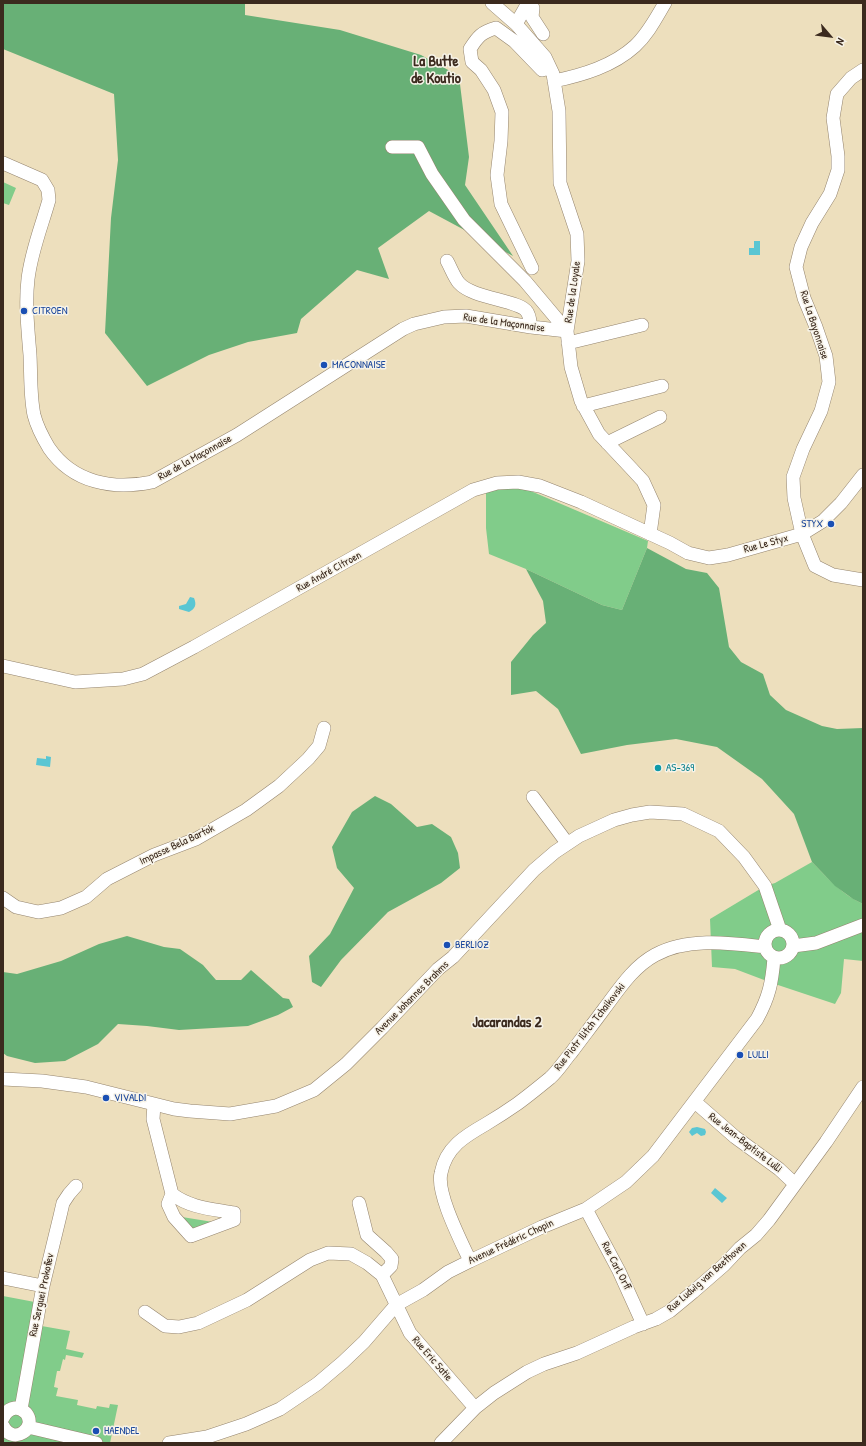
<!DOCTYPE html>
<meta charset="utf-8">
<style>
body{margin:0}
#map{position:relative;width:866px;height:1446px;overflow:hidden;background:#eddfbd;font-family:"Patrick Hand",sans-serif}
canvas{display:block}
.frame{position:absolute;inset:0;border:4px solid #3b2a1e;pointer-events:none}
.north{position:absolute;left:810px;top:16px;width:40px;height:40px;-webkit-text-stroke:3px #f7f3e8;paint-order:stroke;rotate:118deg;font-size:11px;font-weight:700;line-height:16px;text-align:center;color:#3b2a1e}
.north::after{content:'';display:block;margin:auto;width:14px;height:18px;background:#3b2a1e;clip-path:polygon(50% 0,100% 100%,50% 72%,0 100%)}
</style>
<div id="map">
<canvas width="866" height="1446"></canvas>
<div class="frame"></div>
<div class="north">N</div>
</div>
<script>
const ctx = document.querySelector('canvas').getContext('2d');
ctx.lineJoin = 'round';
function paint(path, color) { ctx.fillStyle = color; ctx.fill(path, 'evenodd'); }
function stroke(path, color, width, dash) { ctx.strokeStyle = color; ctx.lineWidth = width; ctx.lineCap = dash ? 'butt' : 'round'; ctx.setLineDash(dash || []); ctx.stroke(path); }
function label(font, color, halo, rows, align = 'center') {
  ctx.font = font + ' "Patrick Hand",sans-serif'; ctx.lineWidth = 3; ctx.setLineDash([]); ctx.textBaseline = 'middle'; ctx.strokeStyle = halo; ctx.fillStyle = color; for (const [text, x, y, turn = 0] of rows) {
    ctx.save(); ctx.translate(x, y); ctx.rotate((+turn || 0) * Math.PI / 180); ctx.textAlign = isNaN(turn) ? turn : align; if (halo) ctx.strokeText(text, 0, 0); ctx.fillText(text, 0, 0); ctx.restore();
  }
}
const green = new Path2D(`
 M 3,182 L 16,188 L 9,205 L 3,203 Z
 M 509,486 L 526,489 L 648,541 L 647,548 L 622,610 L 602,605 L 526,569 L 489,554 L 486,528 L 486,489 Z
 M 812,862 C 827,878 843,895 863,904 L 863,961 L 844,959 L 841,993 L 835,1004 L 772,983 L 735,969 L 712,967 L 710,919 L 765,886 L 775,883 Z
 M 182,1217 L 213,1222 L 193,1230 Z
 M 3,1296 L 40,1303 L 36,1325 L 70,1331 L 66,1349 L 84,1353 L 82,1358 L 66,1355 L 65,1360 L 63,1359 L 60,1371 L 57,1371 L 54,1387 L 58,1388 L 56,1396 L 78,1400 L 77,1405 L 96,1409 L 97,1406 L 109,1408 L 110,1404 L 118,1405 L 110,1443 L 3,1443 Z`);
const forest = new Path2D(`
 M 3,3 L 245,3 L 245,15 L 340,30 L 421,55 L 459,76 L 469,157 L 465,185 L 513,256 L 429,211 L 378,248 L 389,279 L 357,270 L 301,319 L 297,333 L 248,342 L 209,355 L 147,386 L 105,333 L 111,218 L 118,160 L 114,94 L 3,49 Z
 M 647,548 L 686,569 L 707,573 L 719,588 L 729,647 L 741,662 L 763,674 L 770,695 L 786,710 L 822,726 L 837,729 L 863,728 L 863,904 L 853,899 L 835,886 L 812,862 L 794,814 L 762,779 L 717,747 L 676,739 L 627,745 L 581,754 L 558,709 L 536,691 L 511,695 L 511,662 L 533,635 L 546,623 L 543,601 L 526,569 L 602,605 L 622,610 Z
 M 375,796 L 391,804 L 417,827 L 432,824 L 451,837 L 458,853 L 460,868 L 441,883 L 388,912 L 341,960 L 321,987 L 312,982 L 309,956 L 330,934 L 354,888 L 337,868 L 332,847 L 352,812 Z
 M 127,936 L 164,947 L 180,949 L 203,965 L 216,980 L 241,980 L 251,970 L 283,998 L 289,999 L 293,1007 L 278,1015 L 248,1026 L 179,1030 L 147,1026 L 118,1024 L 98,1044 L 65,1061 L 35,1063 L 7,1056 L 3,1053 L 3,972 L 17,974 L 61,961 L 99,944 Z`);
const water = new Path2D(`
 M 754,241 L 760,241 L 760,255 L 749,255 L 749,248 L 754,248 Z
 M 190,597 L 194,598 C 197,605 195,609 189,612 L 179,609 L 179,606 L 186,604 Z
 M 46,756 L 51,757 L 50,767 L 36,765 L 37,758 L 46,759 Z
 M 697,1127 L 705,1129 L 706,1132 L 705,1135 L 701,1136 L 697,1133 L 692,1136 L 689,1132 L 692,1128 Z
 M 715,1188 L 727,1198 L 722,1203 L 711,1193 Z`);
const minor = new Path2D(`
 M 492,3 L 516,24 L 545,57 L 553,74 L 559,111 L 560,183 L 577,234 L 578,261 L 567,331 L 571,367 L 581,401 L 599,434 L 630,467 L 643,481 L 654,505 L 650,534
 M 530,3 L 533,8 L 532,17 L 543,34
 M 516,24 L 528,3
 M 863,70 L 851,78 L 837,94 L 833,118 L 838,156 L 838,170 L 830,194 L 812,223 L 801,247 L 796,267 L 804,298 L 816,327 L 826,356 L 829,382 L 821,411 L 803,449 L 793,477 L 794,498 L 802,534 L 815,566 L 833,575 L 863,580
 M 554,81 C 583,75 613,66 635,46 C 648,34 656,18 665,3
 M 392,147 L 418,147 L 432,174 L 464,220 L 525,281 L 567,331
 M 3,163 L 42,180 L 48,190 L 49,200 C 42,225 31,252 28,279 C 25,304 28,330 30,355 C 31,374 30,396 34,415 C 37,427 43,438 49,448 C 73,483 113,490 152,482 L 237,435 L 403,329 L 414,324 L 444,317 L 466,316 L 531,327 L 567,331
 M 447,261 C 451,268 454,277 459,283 C 473,299 520,300 527,312 C 530,316 530,323 531,327
 M 532,268 L 501,204 L 497,175 L 501,141 L 502,112 L 494,90 L 481,70 L 472,62 L 470,49 C 478,36 482,32 496,28 L 514,41 L 542,70 L 550,68
 M 568,343 L 642,325
 M 583,406 L 662,386
 M 607,443 L 660,417
 M 3,666 L 75,682 L 123,679 L 143,674 L 194,647 L 473,490 L 497,483 L 518,482 L 540,486 L 581,502 L 670,543 L 688,553 L 709,558 L 728,555 L 802,534 L 823,521 L 841,503 L 863,475
 M 533,797 L 567,843
 M 3,898 L 16,907 L 38,912 L 61,908 L 86,897 L 107,879 L 154,855 L 196,839 L 246,810 L 279,786 L 308,759 L 319,746 L 324,728
 M765 944a14 14 0 1 1 28 0a14 14 0 1 1-28 0Z
 M 793,946 L 816,943 L 863,925
 M 3,1079 L 42,1081 L 86,1087 L 174,1109 L 190,1111 L 230,1114 L 276,1106 L 314,1090 L 346,1064 L 382,1028 L 438,969 L 453,957 L 534,870 L 555,852 L 579,836 L 614,820 L 632,815 L 650,812 L 683,814 L 719,831 L 744,857 L 765,886 L 780,930
 M 695,1102 L 735,1137 L 779,1169 L 795,1184
 M 154,1104 L 153,1119 L 172,1194 L 168,1204 L 174,1217 L 191,1236 L 234,1220 L 234,1213 C 213,1209 190,1208 172,1194
 M 359,1203 L 367,1235 L 386,1252 L 392,1259 L 391,1266 L 382,1275
 M 586,1209 L 619,1271 L 643,1324
 M 470,1261 C 461,1241 436,1193 441,1173 C 446,1147 465,1136 486,1124 C 496,1118 507,1111 517,1104 C 528,1096 539,1087 550,1078 C 558,1071 564,1061 571,1053 C 582,1038 593,1024 604,1009 C 619,989 633,967 655,955 C 688,937 730,943 765,947
 M 3,1278 L 43,1286
 M 145,1312 L 165,1326 L 179,1327 L 198,1323 L 247,1300 L 310,1260 L 328,1253 L 351,1254 L 367,1263 L 382,1275 L 410,1333 L 475,1408
 M 21,1409 L 43,1286 L 60,1216 L 63,1203 L 69,1194 L 76,1186
 M 3,1418 C 5,1413 9,1409 15,1408 C 19,1408 23,1410 26,1413 C 38,1428 13,1446 3,1426
 M 28,1427 L 96,1443
 M 169,1443 L 207,1437 L 246,1424 L 280,1409 L 317,1384 L 343,1362 L 364,1342 L 396,1305 L 423,1290 L 448,1272 L 470,1261 L 542,1227 L 586,1209 L 626,1182 L 653,1156 L 757,1019 C 769,997 772,983 774,958
 M 441,1443 L 475,1408 L 494,1393 L 527,1372 L 544,1364 L 577,1353 L 634,1327 L 656,1319 L 670,1311 L 693,1292 L 724,1265 L 740,1248 L 756,1235 L 769,1220 L 826,1142 L 863,1087`);
const markers = [
 [24,311,4,"#1a4fb4"],
 [324,365,4,"#1a4fb4"],
 [831,524,4,"#1a4fb4"],
 [658,768,4,"#0f9aa8"],
 [447,945,4,"#1a4fb4"],
 [740,1055,4,"#1a4fb4"],
 [106,1098,4,"#1a4fb4"],
 [96,1431,4,"#1a4fb4"]
];
const streetNames = [
 ["Rue de la Loyale",573,292,-82],
 ["Rue de la Maçonnaise",504,323,8],
 ["Rue La Bayonnaise",814,325,72],
 ["Rue de la Maçonnaise",195,458,-29],
 ["Rue Le Styx",766,544,-15],
 ["Rue André Citroen",329,572,-29],
 ["Impasse Bela Bartok",177,845,-25],
 ["Avenue Johannes Brahms",412,998,-45],
 ["Rue Piotr Ilitch Tchaikovski",590,1027,-52],
 ["Rue Jean-Baptiste Lulli",745,1143,38],
 ["Avenue Frédéric Chopin",511,1242,-25],
 ["Rue Carl Orff",616,1266,63],
 ["Rue Ludwig van Beethoven",707,1277,-41],
 ["Rue Serguei Prokofiev",42,1295,-78],
 ["Rue Eric Satie",432,1359,49]
];
const transitNames = [
 ["CITROEN",32,311],
 ["MACONNAISE",332,365],
 ["STYX",823,524,"right"],
 ["BERLIOZ",455,945],
 ["LULLI",748,1055],
 ["VIVALDI",114,1098],
 ["HAENDEL",104,1431]
];
const cultureNames = [
 ["AS-369",666,768]
];
const districtNames = [
 ["La Butte",436,62],
 ["de Koutio",436,79],
 ["Jacarandas 2",507,1023]
];
paint(green, '#81cc8a');
paint(forest, '#68b076');
paint(water, '#5ac6d3');
stroke(minor, '#94846e', 14);
stroke(minor, '#fff', 13);
for (const [x, y, r, color] of markers) { const dot = new Path2D(); dot.arc(x, y, r, 0, 2 * Math.PI); ctx.fillStyle = color; ctx.fill(dot); stroke(dot, '#f7f3e8', 1.5); }
label('11px', '#3b2a1e', '#f7f3e8', streetNames);
label('11px', '#164399', '#f7f3e8', transitNames, 'left');
label('11px', '#0d838f', '#f7f3e8', cultureNames, 'left');
label('bold 15px', '#3b2a1e', '#f7f3e8', districtNames);
</script>
